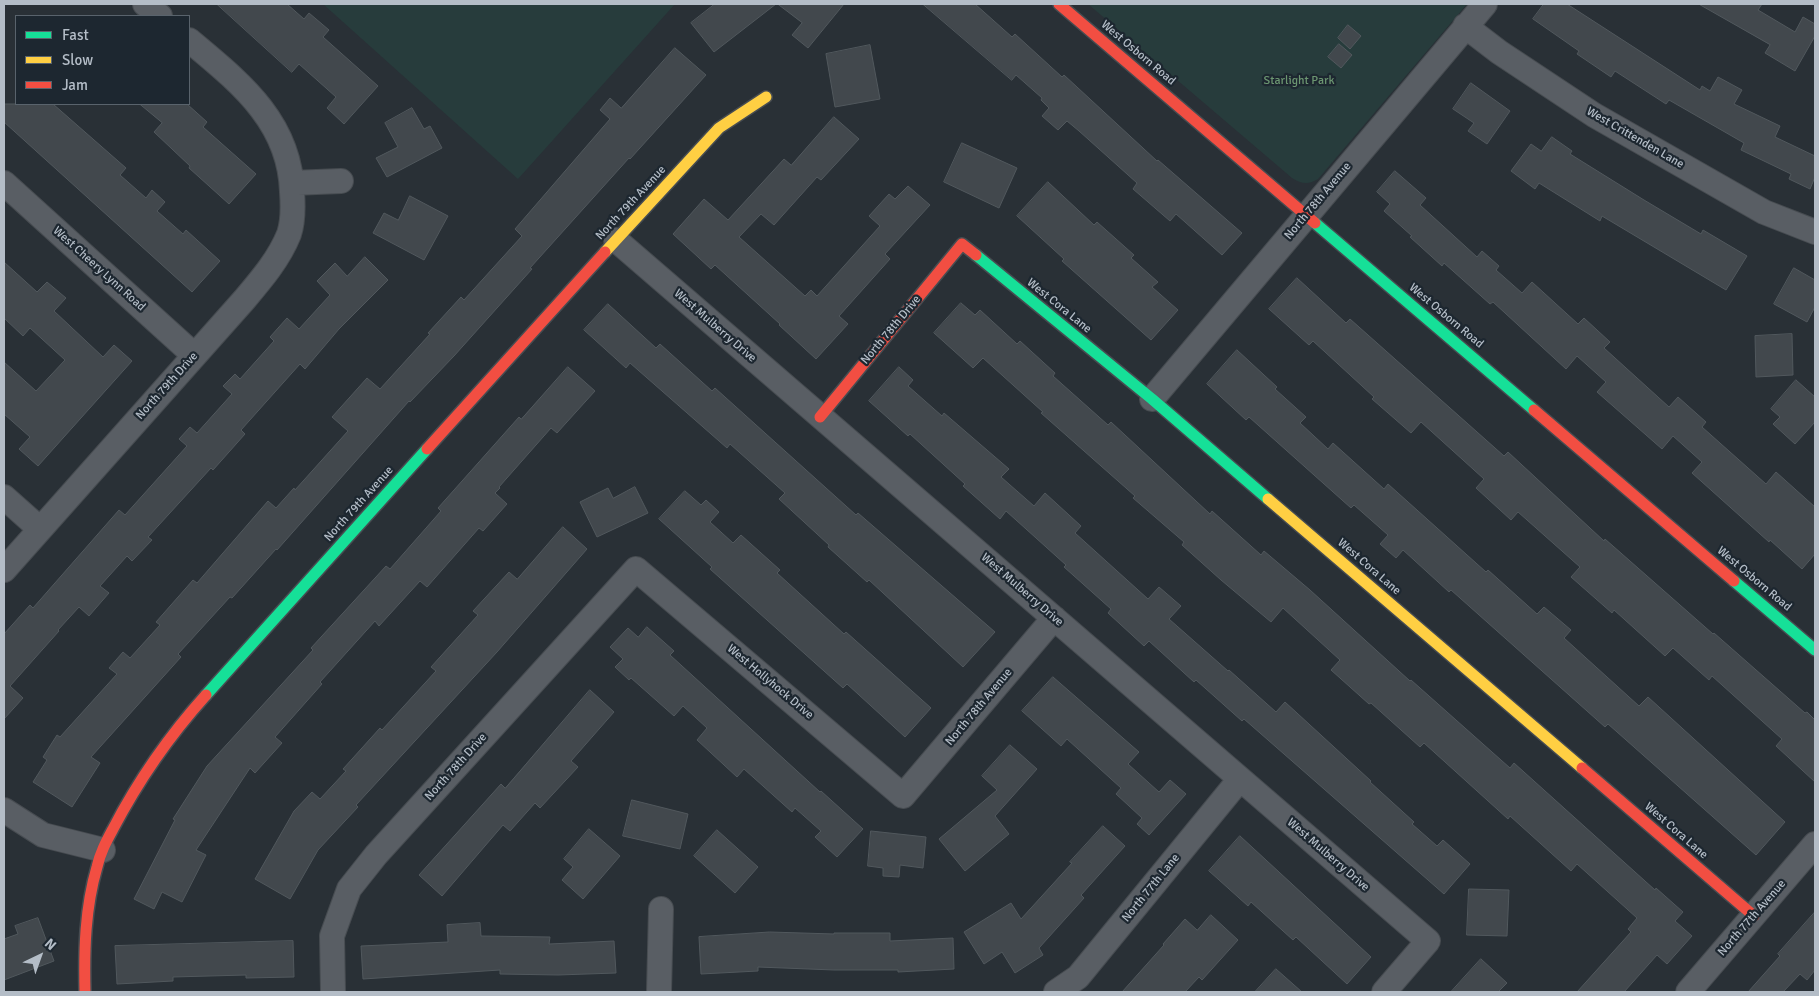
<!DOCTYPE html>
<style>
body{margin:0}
#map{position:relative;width:1819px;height:996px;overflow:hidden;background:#293036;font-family:Signika,sans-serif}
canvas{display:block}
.frame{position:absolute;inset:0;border:5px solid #b4bdc7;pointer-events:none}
.legend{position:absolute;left:15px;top:15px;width:175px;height:90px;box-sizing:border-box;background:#1d2730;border:1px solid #59636c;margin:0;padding:6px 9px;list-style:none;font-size:15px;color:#b4bdc7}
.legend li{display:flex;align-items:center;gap:10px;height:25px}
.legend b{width:25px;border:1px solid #59636c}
.north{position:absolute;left:15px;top:931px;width:50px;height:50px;-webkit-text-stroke:4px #1d2730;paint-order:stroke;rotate:42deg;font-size:14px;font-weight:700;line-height:20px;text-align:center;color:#b4bdc7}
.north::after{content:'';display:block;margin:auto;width:18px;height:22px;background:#b4bdc7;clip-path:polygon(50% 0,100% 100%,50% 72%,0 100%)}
</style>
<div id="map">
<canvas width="1819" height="996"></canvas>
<div class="frame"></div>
<ul class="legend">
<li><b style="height:6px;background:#16e098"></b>Fast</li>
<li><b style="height:6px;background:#ffcf43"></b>Slow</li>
<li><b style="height:6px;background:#f24e42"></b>Jam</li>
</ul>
<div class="north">N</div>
</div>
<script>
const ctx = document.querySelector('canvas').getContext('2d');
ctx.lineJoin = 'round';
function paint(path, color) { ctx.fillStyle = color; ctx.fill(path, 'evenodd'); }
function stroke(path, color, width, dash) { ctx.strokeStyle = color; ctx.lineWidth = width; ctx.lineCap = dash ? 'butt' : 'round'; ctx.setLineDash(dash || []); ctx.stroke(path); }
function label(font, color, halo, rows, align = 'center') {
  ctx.font = font + ' Signika,sans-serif'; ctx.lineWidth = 4.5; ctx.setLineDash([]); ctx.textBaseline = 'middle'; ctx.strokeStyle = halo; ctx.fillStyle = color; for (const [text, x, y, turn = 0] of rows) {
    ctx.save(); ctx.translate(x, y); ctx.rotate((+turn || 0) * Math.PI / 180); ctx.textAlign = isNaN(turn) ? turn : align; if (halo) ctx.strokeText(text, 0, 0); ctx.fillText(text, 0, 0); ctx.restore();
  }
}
const green = new Path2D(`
 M 323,4 L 675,4 L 518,179 Z
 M 1088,4 L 1467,4 L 1318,179 C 1308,185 1302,184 1292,178 Z`);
const building = new Path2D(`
 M 217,4 L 287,4 L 304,19 L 309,13 L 329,30 L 323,37 L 378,86 L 344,124 L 327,108 L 336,97 L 299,64 L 292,72 Z
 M 715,4 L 776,4 L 714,52 L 691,23 Z
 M 778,4 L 844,4 L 808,48 L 792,35 L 802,23 Z
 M 923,4 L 975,4 L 1012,37 L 1015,34 L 1062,77 L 1064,75 L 1157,161 L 1158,160 L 1242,233 L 1222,255 L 1176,214 L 1170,221 L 1133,189 L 1137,183 L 1079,131 L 1067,121 L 1058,130 L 1042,116 L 1049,108 L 1041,100 L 1042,98 L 1016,75 L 1012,80 Z
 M 1544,4 L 1567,4 L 1700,90 L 1702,86 L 1710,91 L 1718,77 L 1742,90 L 1734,104 L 1780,126 L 1775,137 L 1815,156 L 1815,177 L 1810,189 L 1789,179 L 1791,174 L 1741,150 L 1744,143 L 1669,100 L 1666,104 L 1615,71 L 1611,77 L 1577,54 L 1579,51 L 1533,19 Z
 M 1699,4 L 1762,4 L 1758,10 L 1795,32 L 1803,17 L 1815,24 L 1815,36 L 1795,71 L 1765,53 L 1770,45 Z
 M 1348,25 L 1361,36 L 1350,49 L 1338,38 Z
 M 1339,44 L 1352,55 L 1341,68 L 1328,57 Z
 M 870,45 L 880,99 L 835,107 L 826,54 Z
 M 675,48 L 706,75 L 630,159 L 629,158 L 530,268 L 532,269 L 454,356 L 410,402 L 409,401 L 277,550 L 276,549 L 232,598 L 230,597 L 178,654 L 181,657 L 91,757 L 100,763 L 72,807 L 33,782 L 47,760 L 43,757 L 57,735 L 60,737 L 117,674 L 109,668 L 123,652 L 130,658 L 160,625 L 156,622 L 193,580 L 197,583 L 268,501 L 276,508 L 294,488 L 295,490 L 348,431 L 332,417 L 367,378 L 380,389 L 430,334 L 428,333 L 461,297 L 464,300 L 522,236 L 515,229 L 610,119 L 600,110 L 610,98 L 621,108 Z
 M 1471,83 L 1510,111 L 1487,144 L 1468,131 L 1474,123 L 1453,109 Z
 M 4,104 L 53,104 L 126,168 L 120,175 L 146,198 L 152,190 L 165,202 L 157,211 L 183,234 L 186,230 L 220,261 L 192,292 L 4,122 Z
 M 140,104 L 187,104 L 207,122 L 203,127 L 256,174 L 229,204 L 189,168 L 190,166 L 154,132 L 162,123 Z
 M 412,108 L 424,129 L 430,126 L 442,148 L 387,177 L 376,158 L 398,147 L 385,123 Z
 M 834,117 L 859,139 L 821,180 L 817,177 L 774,225 L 761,214 L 739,237 L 805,296 L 811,290 L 817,296 L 880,226 L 869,216 L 889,194 L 895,199 L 908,186 L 930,205 L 885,254 L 890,259 L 839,316 L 848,324 L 816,359 L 779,325 L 780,324 L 715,265 L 711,269 L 673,234 L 704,199 L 728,220 L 784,159 L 791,165 Z
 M 1552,137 L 1572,151 L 1570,154 L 1644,200 L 1701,234 L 1703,230 L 1747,256 L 1726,290 L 1602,216 L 1600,221 L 1539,183 L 1535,189 L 1511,171 L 1531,144 L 1541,151 Z
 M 962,143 L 1017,168 L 999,208 L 944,182 Z
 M 1395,171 L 1426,198 L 1420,205 L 1477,257 L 1482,251 L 1499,266 L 1496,270 L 1522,293 L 1532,282 L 1578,324 L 1584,318 L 1610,342 L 1604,348 L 1669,407 L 1678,397 L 1706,422 L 1702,427 L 1766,484 L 1776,472 L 1815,507 L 1815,554 L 1802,569 L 1770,540 L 1769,542 L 1692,473 L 1702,462 L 1673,436 L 1662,449 L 1597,392 L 1606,382 L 1577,356 L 1566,369 L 1493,302 L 1490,304 L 1444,263 L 1442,266 L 1410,237 L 1412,236 L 1384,211 L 1390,204 L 1377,192 Z
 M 1048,182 L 1094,225 L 1097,222 L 1134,255 L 1131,258 L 1158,282 L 1152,287 L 1178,310 L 1151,340 L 1062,261 L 1064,259 L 1017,216 Z
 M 410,196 L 448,216 L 424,260 L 373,233 L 384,213 L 398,220 Z
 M 365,257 L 388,280 L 339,329 L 305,369 L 300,364 L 241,430 L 245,434 L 213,470 L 211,468 L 148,537 L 152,540 L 132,561 L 127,556 L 100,586 L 109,593 L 89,616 L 79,607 L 58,630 L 59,631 L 10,686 L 23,698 L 4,719 L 4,634 L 30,605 L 33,608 L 119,510 L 125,515 L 187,446 L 179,439 L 190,427 L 197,433 L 232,394 L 223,386 L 235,374 L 240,379 L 274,341 L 270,337 L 287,318 L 299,329 L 330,295 L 317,281 L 335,263 L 347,276 Z
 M 4,262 L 37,292 L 47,282 L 66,298 L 54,311 L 103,357 L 114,345 L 132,361 L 38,466 L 19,449 L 30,437 L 4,414 L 4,362 L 36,391 L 65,360 L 30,328 L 23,336 L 4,318 Z
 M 1794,268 L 1815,280 L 1815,307 L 1807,322 L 1774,304 Z
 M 1297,278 L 1346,323 L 1350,319 L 1504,456 L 1508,452 L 1604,541 L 1605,539 L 1713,634 L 1714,633 L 1805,713 L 1807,712 L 1815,720 L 1815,782 L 1776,746 L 1782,739 L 1712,676 L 1709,680 L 1673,648 L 1665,656 L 1614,610 L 1612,613 L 1571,577 L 1580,567 L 1518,512 L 1511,520 L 1476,488 L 1484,479 L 1421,422 L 1411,433 L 1372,399 L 1374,397 L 1313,341 L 1309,345 L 1269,309 Z
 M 961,303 L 975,315 L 980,310 L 1017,344 L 1020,341 L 1055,373 L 1053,376 L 1108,425 L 1111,422 L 1210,514 L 1212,511 L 1261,555 L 1264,551 L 1310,590 L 1410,681 L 1411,680 L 1510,768 L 1514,763 L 1655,890 L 1656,888 L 1683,912 L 1675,921 L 1692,936 L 1667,964 L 1657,955 L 1624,992 L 1577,992 L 1631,932 L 1628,929 L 1637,918 L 1577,864 L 1571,871 L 1510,816 L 1508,819 L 1424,743 L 1420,747 L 1371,703 L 1369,704 L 1331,670 L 1340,660 L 1283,608 L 1271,622 L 1221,580 L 1182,545 L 1184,542 L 1133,498 L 1135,496 L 1041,413 L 1043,412 L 983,358 L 973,368 L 934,333 Z
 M 608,304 L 656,348 L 660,344 L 712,391 L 715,388 L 856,515 L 858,513 L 995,632 L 963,667 L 869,580 L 867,582 L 828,547 L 829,545 L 779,499 L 785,493 L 730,444 L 727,448 L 630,363 L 626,368 L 584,330 Z
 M 1792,334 L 1793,375 L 1756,377 L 1755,336 Z
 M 1237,350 L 1277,387 L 1275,389 L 1306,417 L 1300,423 L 1328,449 L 1333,443 L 1384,489 L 1388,484 L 1486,572 L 1488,570 L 1537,614 L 1544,607 L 1571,630 L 1564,638 L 1639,706 L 1648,697 L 1785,822 L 1756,855 L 1608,724 L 1605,727 L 1451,590 L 1449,592 L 1403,550 L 1396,558 L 1380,544 L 1388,535 L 1354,505 L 1351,508 L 1249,417 L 1246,420 L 1207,384 Z
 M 568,367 L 595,391 L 557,433 L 551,428 L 499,487 L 500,488 L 495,493 L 507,504 L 483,531 L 479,528 L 427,587 L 420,581 L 379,626 L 375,621 L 320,682 L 322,684 L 275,737 L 282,743 L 255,773 L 250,768 L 196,850 L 206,855 L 182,902 L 162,892 L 154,909 L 134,899 L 175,820 L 173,819 L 207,766 L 313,650 L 311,648 L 386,566 L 390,569 L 441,511 L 438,508 L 519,417 L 521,419 Z
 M 899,367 L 913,380 L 908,386 L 942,416 L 944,413 L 1009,469 L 1001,477 L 1034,506 L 1045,493 L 1081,526 L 1075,533 L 1148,599 L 1159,587 L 1181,606 L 1169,619 L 1228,671 L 1229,670 L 1276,712 L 1285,702 L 1371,781 L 1370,782 L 1414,822 L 1412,824 L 1437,846 L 1443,840 L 1470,864 L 1444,894 L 1244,719 L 1242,721 L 1196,680 L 1194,682 L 1149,641 L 1144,646 L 1108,613 L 1111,609 L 1064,567 L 1066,565 L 1006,511 L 1000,519 L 963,486 L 965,484 L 910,434 L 908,436 L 869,401 Z
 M 1796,380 L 1815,397 L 1815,422 L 1795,444 L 1773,424 L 1780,417 L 1771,409 Z
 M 635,487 L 648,513 L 597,537 L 580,502 L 608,488 L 613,498 Z
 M 685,491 L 701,505 L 706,500 L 719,512 L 710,522 L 733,543 L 741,535 L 780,570 L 777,573 L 844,634 L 846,632 L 931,708 L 905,737 L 847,684 L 843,688 L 710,569 L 712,567 L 659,519 Z
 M 563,527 L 587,549 L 497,652 L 356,805 L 358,807 L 318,850 L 290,899 L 255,879 L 294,811 L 312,792 L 320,799 L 346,771 L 343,769 L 380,728 L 382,730 L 436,671 L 431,667 L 478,615 L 473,611 L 509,572 L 517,579 Z
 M 647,627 L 674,651 L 670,655 L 820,792 L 821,791 L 863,829 L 837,857 L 815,837 L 821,831 L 795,808 L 792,812 L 744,769 L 737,777 L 697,740 L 707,728 L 683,706 L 674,716 L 631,678 L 629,680 L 615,667 L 623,659 L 610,647 L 628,628 L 638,637 Z
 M 1053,677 L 1139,752 L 1128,764 L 1159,792 L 1170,780 L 1186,794 L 1149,835 L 1137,824 L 1142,818 L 1116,794 L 1121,788 L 1067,739 L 1061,746 L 1022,711 Z
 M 590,690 L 614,712 L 571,761 L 578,767 L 540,808 L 535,803 L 510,831 L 503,825 L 442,896 L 419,875 L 501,784 L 505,788 Z
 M 1010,745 L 1037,769 L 995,816 L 1009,834 L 965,871 L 939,839 L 997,790 L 982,776 Z
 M 632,800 L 688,814 L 680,849 L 623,836 Z
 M 1103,826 L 1125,846 L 1081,895 L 1084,898 L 1039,948 L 1043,955 L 1015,973 L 1002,952 L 984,964 L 964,932 L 1011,903 L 1021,919 L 1072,863 L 1070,862 Z
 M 589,829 L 620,856 L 583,899 L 562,880 L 573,867 L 564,859 Z
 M 717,830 L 758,867 L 735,893 L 694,856 Z
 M 871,831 L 926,837 L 923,868 L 900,865 L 899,877 L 883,876 L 883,868 L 868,866 Z
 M 1240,836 L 1371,957 L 1347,984 L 1296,937 L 1293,940 L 1251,902 L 1248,906 L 1209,871 Z
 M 1469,889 L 1509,890 L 1507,936 L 1467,935 Z
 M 1815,912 L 1815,970 L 1807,980 L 1800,974 L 1783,992 L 1748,992 L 1780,956 L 1778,954 Z
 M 1211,915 L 1238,940 L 1202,980 L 1199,977 L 1185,992 L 1122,992 L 1164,945 L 1163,944 L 1185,919 L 1197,930 Z
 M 38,918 L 54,961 L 4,980 L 4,939 L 18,934 L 15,926 Z
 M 480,923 L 481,936 L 550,937 L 549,944 L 614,941 L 616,973 L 558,975 L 500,974 L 500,970 L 363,979 L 361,946 L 448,942 L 447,925 Z
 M 770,932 L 834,934 L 834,933 L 890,933 L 890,941 L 953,938 L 954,969 L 898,972 L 898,970 L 834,970 L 758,967 L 758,971 L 701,974 L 699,937 Z
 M 293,941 L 294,977 L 246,978 L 246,975 L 173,977 L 173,981 L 117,984 L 115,946 Z
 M 1481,959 L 1507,983 L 1498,992 L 1451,992 Z
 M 1276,969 L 1302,992 L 1255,992 Z`);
const street = new Path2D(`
 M 145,4 L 160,16
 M 1465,26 L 1499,52 L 1594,115 L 1764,212 L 1815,232
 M 4,183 L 194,355
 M 292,183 L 341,181
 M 616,240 L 1428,941 L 1384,992
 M 1152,399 L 1485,4
 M 4,497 L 40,529
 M 4,570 L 244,300 C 261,280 279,259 289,234 C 293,222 293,205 292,192 C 290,121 239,82 189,40
 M 4,810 L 43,835 L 103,850
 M 333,992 L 332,936 L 349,889 L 376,855 L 636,569 L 903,796 L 1054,618
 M 659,992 L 661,909
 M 1056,992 L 1078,977 L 1240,779
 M 1688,992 L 1815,844`);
const fast = new Path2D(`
 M 1315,223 L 1534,410
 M 976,255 L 1152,399 L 1268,499
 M 1734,581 L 1815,650
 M 206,695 L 427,449`);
const slow = new Path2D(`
 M 605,252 L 719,128 L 766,97
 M 1268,499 L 1582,768`);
const jam = new Path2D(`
 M 1059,4 L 1315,223
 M 1534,410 L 1734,581
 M 820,417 L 962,244 L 976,255
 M 427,449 L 605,252
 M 1582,768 L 1754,916
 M 85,992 C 84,950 85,908 97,867 C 100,853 106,842 113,829 C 138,781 170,735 206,695`);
const streetNames = [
 ["West Osborn Road",1138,53,40],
 ["West Crittenden Lane",1635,138,30],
 ["North 78th Avenue",1318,201,-50],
 ["North 79th Avenue",631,203,-47],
 ["West Cheery Lynn Road",99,269,42],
 ["West Cora Lane",1059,306,39],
 ["West Osborn Road",1446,316,40],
 ["West Mulberry Drive",715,326,41],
 ["North 78th Drive",891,330,-50],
 ["North 79th Drive",167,386,-48],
 ["North 79th Avenue",359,504,-48],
 ["West Cora Lane",1369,567,41],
 ["West Osborn Road",1754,579,40],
 ["West Mulberry Drive",1022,590,41],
 ["West Hollyhock Drive",770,682,40],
 ["North 78th Avenue",979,707,-50],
 ["North 78th Drive",456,767,-48],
 ["West Cora Lane",1676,831,41],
 ["West Mulberry Drive",1328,855,41],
 ["North 77th Lane",1151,888,-51],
 ["North 77th Avenue",1752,918,-49]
];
const parkNames = [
 ["Starlight Park",1299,81]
];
paint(green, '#273c3c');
paint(building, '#42484d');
stroke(building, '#51585d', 1);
stroke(street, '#474c51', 26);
stroke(fast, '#474c51', 14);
stroke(slow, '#474c51', 14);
stroke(jam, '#474c51', 14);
stroke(street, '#595e64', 24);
stroke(fast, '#16e098', 11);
stroke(slow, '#ffcf43', 11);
stroke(jam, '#f24e42', 11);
label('12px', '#b4bdc7', '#1d2730', streetNames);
label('12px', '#6c9671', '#1d2730', parkNames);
</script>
